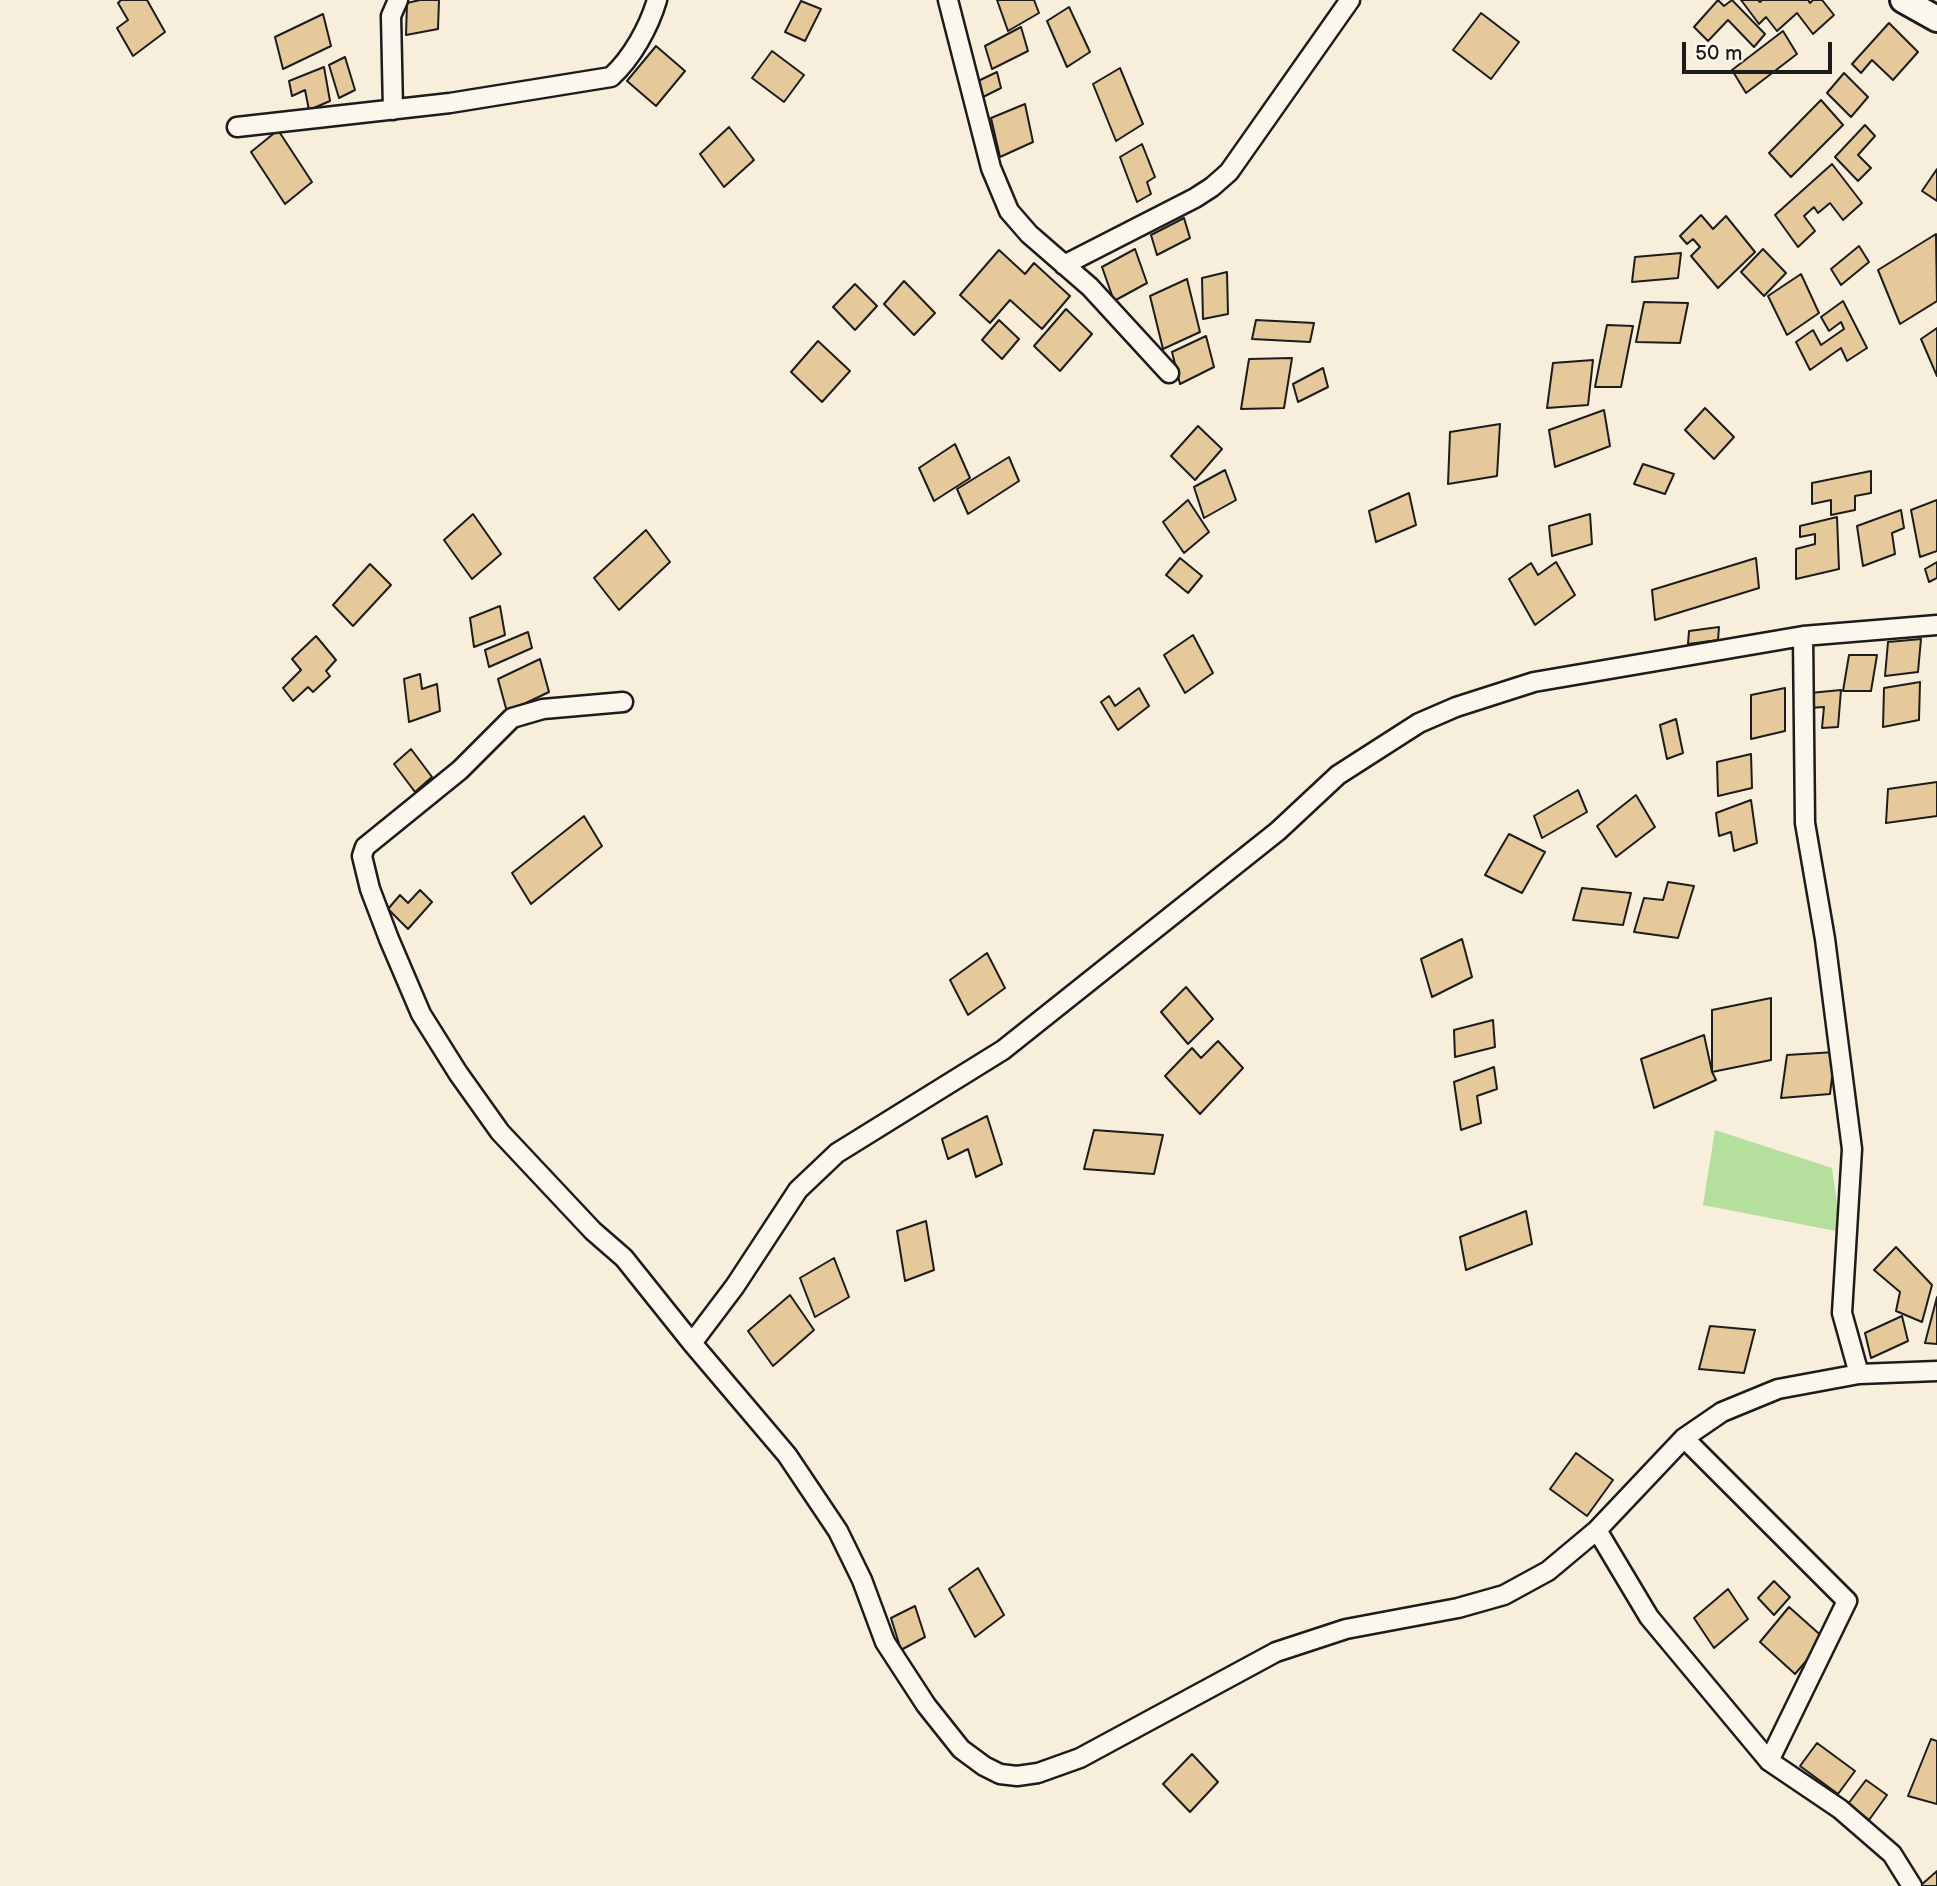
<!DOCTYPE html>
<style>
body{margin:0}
#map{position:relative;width:1937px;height:1886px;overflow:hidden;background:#f7eedc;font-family:"Balsamiq Sans",sans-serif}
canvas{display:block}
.scale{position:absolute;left:1682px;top:42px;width:150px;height:32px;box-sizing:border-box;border:4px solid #1c1c1c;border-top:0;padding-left:9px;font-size:21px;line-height:24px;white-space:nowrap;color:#1c1c1c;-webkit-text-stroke:5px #fbf7ec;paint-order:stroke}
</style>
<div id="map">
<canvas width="1937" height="1886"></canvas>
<div class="scale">50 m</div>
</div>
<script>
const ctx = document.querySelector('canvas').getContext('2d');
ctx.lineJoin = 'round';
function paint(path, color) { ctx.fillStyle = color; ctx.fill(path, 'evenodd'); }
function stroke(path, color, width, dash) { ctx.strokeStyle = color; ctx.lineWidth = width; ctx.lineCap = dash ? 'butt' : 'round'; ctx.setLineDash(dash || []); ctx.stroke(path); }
const green = new Path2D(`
 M 1715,1130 L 1832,1168 L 1841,1232 L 1703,1205 Z`);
const building = new Path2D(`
 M 121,0 L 147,0 L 165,32 L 133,56 L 117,28 L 128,20 L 118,3 Z
 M 420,0 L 439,0 L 438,29 L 406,35 L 407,3 Z
 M 997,0 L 1034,0 L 1039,13 L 1008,31 Z
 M 1718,0 L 1724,6 L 1732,0 L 1765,34 L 1754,47 L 1728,20 L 1708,41 L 1694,27 Z
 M 1741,0 L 1758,0 L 1760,2 L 1762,0 L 1808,0 L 1810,3 L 1813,0 L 1822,0 L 1834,15 L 1813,34 L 1797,13 L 1777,31 L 1766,17 L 1759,24 Z
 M 801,1 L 821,9 L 805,41 L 785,32 Z
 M 1069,7 L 1090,52 L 1067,67 L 1047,21 Z
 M 1481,13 L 1519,42 L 1491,79 L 1453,50 Z
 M 323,14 L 331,46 L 283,69 L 275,37 Z
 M 1889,23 L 1918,52 L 1893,80 L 1872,60 L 1861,73 L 1852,64 Z
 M 1021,27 L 1028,51 L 992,69 L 985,46 Z
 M 1783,31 L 1797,54 L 1746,93 L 1732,70 Z
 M 656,46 L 685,71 L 656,106 L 627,81 Z
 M 772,51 L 804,75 L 784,102 L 752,78 Z
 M 345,57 L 355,90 L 339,98 L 329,65 Z
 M 324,67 L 330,101 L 309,110 L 305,90 L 292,96 L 289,81 Z
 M 1120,68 L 1143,124 L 1116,141 L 1093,84 Z
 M 997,72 L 1001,88 L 981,98 L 976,82 Z
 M 1844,73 L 1868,97 L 1851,117 L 1827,93 Z
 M 1821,100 L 1843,125 L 1791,177 L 1769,153 Z
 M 1025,104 L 1033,142 L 1000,157 L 991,118 Z
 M 1865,125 L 1875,136 L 1858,155 L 1871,168 L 1858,181 L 1835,157 Z
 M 729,127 L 754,160 L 724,187 L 700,154 Z
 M 278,130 L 312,182 L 285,204 L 251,152 Z
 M 1142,144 L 1155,177 L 1147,182 L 1151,194 L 1137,202 L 1120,157 Z
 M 1832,164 L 1862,203 L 1843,220 L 1830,203 L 1818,213 L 1814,207 L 1804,216 L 1815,231 L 1798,247 L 1775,215 Z
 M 1937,169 L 1937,201 L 1922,191 Z
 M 1701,215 L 1713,229 L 1726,216 L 1755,252 L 1718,288 L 1691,256 L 1700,247 L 1693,239 L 1687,244 L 1680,236 Z
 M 1184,218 L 1190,238 L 1157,255 L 1151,235 Z
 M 1936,234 L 1937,301 L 1900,324 L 1878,270 Z
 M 1859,246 L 1869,262 L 1841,285 L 1831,269 Z
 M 1135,249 L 1147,283 L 1114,301 L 1102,267 Z
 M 1763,249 L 1786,273 L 1764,296 L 1741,272 Z
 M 999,250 L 1025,274 L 1034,263 L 1070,296 L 1042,329 L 1010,300 L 990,323 L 960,295 Z
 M 1681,253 L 1678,278 L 1632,282 L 1635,257 Z
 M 1227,272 L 1228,314 L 1203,319 L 1202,278 Z
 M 1801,274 L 1819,313 L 1787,335 L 1768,296 Z
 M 1187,279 L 1200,332 L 1163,349 L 1150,296 Z
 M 904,281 L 935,313 L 914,335 L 884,304 Z
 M 855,284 L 877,306 L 855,330 L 833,307 Z
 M 1843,301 L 1867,348 L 1847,361 L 1841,348 L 1810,370 L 1796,342 L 1813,330 L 1821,345 L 1844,329 L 1841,322 L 1829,331 L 1821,317 Z
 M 1644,302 L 1688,303 L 1680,343 L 1636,342 Z
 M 1066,309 L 1092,334 L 1060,371 L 1034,346 Z
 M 999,320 L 1019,339 L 1002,359 L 982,340 Z
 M 1256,320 L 1314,323 L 1310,342 L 1252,339 Z
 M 1607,325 L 1633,326 L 1621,387 L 1595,387 Z
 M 1937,328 L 1937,376 L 1921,339 Z
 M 1206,336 L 1214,367 L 1180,384 L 1172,352 Z
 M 818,341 L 850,371 L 822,402 L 791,372 Z
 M 1292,358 L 1284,408 L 1241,409 L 1249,359 Z
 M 1593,360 L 1588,405 L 1547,408 L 1553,363 Z
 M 1323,368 L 1328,387 L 1298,402 L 1293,384 Z
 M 1705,408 L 1734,437 L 1714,459 L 1685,430 Z
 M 1604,410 L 1610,446 L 1555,467 L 1549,430 Z
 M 1500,424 L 1497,476 L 1448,484 L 1450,432 Z
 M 1198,426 L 1222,449 L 1195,480 L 1171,456 Z
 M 955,444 L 970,478 L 934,501 L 919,468 Z
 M 1009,457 L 1019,481 L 968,514 L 957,489 Z
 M 1643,464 L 1674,474 L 1665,494 L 1634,484 Z
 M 1225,470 L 1236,500 L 1204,518 L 1194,487 Z
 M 1871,471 L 1871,493 L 1855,496 L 1855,510 L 1831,515 L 1831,500 L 1812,504 L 1812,483 Z
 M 1409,493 L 1416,525 L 1376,542 L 1369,511 Z
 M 1188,500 L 1209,532 L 1184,553 L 1163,522 Z
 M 1937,500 L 1937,551 L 1920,557 L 1911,510 Z
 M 1901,510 L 1904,528 L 1892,533 L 1895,554 L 1863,566 L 1857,526 Z
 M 473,514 L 501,554 L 472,579 L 444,540 Z
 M 1590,514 L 1592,544 L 1552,556 L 1549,526 Z
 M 1837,517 L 1839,569 L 1796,579 L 1796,549 L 1815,544 L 1815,534 L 1800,537 L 1800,526 Z
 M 646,530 L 670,562 L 619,610 L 594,578 Z
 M 1180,558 L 1202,576 L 1188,593 L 1166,575 Z
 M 1756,558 L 1759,588 L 1655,620 L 1652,590 Z
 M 1556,562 L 1575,595 L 1535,625 L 1509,579 L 1531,563 L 1538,575 Z
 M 1937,562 L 1937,578 L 1929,582 L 1925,569 Z
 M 370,564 L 391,585 L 353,626 L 333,605 Z
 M 500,606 L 505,635 L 474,647 L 470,618 Z
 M 1719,627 L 1718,640 L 1688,644 L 1689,631 Z
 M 528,632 L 532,648 L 489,667 L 485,650 Z
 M 1193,635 L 1213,673 L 1185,693 L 1164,655 Z
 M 316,636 L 336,660 L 326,671 L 330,676 L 313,692 L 308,687 L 293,701 L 283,688 L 301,670 L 292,659 Z
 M 1921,639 L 1918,672 L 1885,676 L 1888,642 Z
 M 1849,655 L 1877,655 L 1871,691 L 1843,691 Z
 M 540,659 L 549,692 L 507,712 L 498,679 Z
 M 420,674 L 422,689 L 437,684 L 440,711 L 409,722 L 404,679 Z
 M 1920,682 L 1919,720 L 1883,727 L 1884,688 Z
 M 1139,688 L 1149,706 L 1118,730 L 1101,702 L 1109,696 L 1115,706 Z
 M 1785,688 L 1785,731 L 1751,739 L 1751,695 Z
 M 1841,690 L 1838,727 L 1822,728 L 1824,707 L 1808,708 L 1810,693 Z
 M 1676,719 L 1683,753 L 1667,759 L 1660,725 Z
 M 411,749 L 432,777 L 415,792 L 394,764 Z
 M 1751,754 L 1752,788 L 1718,796 L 1717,762 Z
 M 1937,782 L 1937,816 L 1886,823 L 1888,789 Z
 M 1578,790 L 1587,812 L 1542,838 L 1534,816 Z
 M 1636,795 L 1655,827 L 1616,857 L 1597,826 Z
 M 1751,800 L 1757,843 L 1734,851 L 1731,832 L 1719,836 L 1716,813 Z
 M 584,816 L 602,846 L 531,904 L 512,873 Z
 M 1509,834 L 1545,852 L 1522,893 L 1485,875 Z
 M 1668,882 L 1694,886 L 1678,938 L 1634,932 L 1644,898 L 1663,900 Z
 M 1582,888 L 1631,893 L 1623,925 L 1573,920 Z
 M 420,890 L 432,902 L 408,929 L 388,909 L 400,895 L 408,903 Z
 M 1462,939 L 1472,977 L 1432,997 L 1421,959 Z
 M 987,953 L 1005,988 L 968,1015 L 950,980 Z
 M 1186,987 L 1213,1019 L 1188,1044 L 1161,1012 Z
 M 1771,998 L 1771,1060 L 1712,1072 L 1712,1010 Z
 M 1493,1020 L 1495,1047 L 1455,1057 L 1454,1030 Z
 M 1704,1035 L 1712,1072 L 1716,1080 L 1654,1108 L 1641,1059 Z
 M 1218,1041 L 1243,1068 L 1200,1114 L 1165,1076 L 1192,1048 L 1201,1058 Z
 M 1835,1052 L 1830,1094 L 1781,1098 L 1787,1055 Z
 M 1494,1067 L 1497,1089 L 1477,1096 L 1481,1123 L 1461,1130 L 1454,1082 Z
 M 987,1116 L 1002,1164 L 976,1177 L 968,1149 L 948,1159 L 942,1139 Z
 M 1094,1130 L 1163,1135 L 1154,1174 L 1084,1169 Z
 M 1526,1211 L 1532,1244 L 1466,1270 L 1460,1237 Z
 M 926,1221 L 934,1270 L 905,1281 L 897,1231 Z
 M 1896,1247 L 1932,1285 L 1922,1322 L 1896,1311 L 1900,1292 L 1874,1270 Z
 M 834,1258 L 849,1297 L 815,1317 L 800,1278 Z
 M 790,1295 L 814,1330 L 773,1366 L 748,1331 Z
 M 1937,1297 L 1937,1344 L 1925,1343 Z
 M 1902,1316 L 1908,1341 L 1871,1358 L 1865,1333 Z
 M 1710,1326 L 1755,1330 L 1744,1373 L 1699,1369 Z
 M 1576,1453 L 1613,1480 L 1587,1516 L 1550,1489 Z
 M 978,1568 L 1004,1615 L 975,1637 L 949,1589 Z
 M 1774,1581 L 1790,1597 L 1774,1615 L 1758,1598 Z
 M 1728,1589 L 1748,1619 L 1714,1648 L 1694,1618 Z
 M 915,1606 L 925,1637 L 901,1650 L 891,1618 Z
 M 1789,1607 L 1825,1639 L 1795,1674 L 1760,1642 Z
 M 1931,1739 L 1937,1741 L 1937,1804 L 1908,1796 Z
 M 1817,1743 L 1855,1771 L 1838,1794 L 1800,1766 Z
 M 1192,1754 L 1218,1782 L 1190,1812 L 1163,1784 Z
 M 1866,1780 L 1887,1795 L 1869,1820 L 1848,1804 Z
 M 1937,1871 L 1937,1886 L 1920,1886 Z`);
const minor = new Path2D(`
 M 948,0 L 991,168 L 1009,211 L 1029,234 L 1090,287 L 1169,373
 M 393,110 L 391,16 L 398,0
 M 237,127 L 450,103 L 611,77 C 632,58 649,27 657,0
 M 1064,265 L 1195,198 L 1212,187 L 1229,172 L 1350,0
 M 1803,636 L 1805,823 L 1825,939 L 1852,1149 L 1842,1313 L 1859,1374
 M 623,702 L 543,709 L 512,718 L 460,770 L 365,847 L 362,856 L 370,889 L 389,939 L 421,1014 L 458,1073 L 500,1132 L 593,1231 L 624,1258 L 692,1343 L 787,1455 L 838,1531 L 862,1580 L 885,1642 L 926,1705 L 961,1749 L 984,1766 L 1000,1774 L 1017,1776 L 1038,1773 L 1080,1758 L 1276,1652 L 1346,1629 L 1458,1608 L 1504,1595 L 1548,1571 L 1597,1530 L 1684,1438 L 1722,1412 L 1778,1389 L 1859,1374 L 1937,1371
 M 692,1343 L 735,1286 L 798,1190 L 837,1153 L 1003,1050 L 1278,831 L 1338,775 L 1419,723 L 1456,707 L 1534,682 L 1803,636 L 1937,625
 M 1684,1438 L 1847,1601 L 1769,1761
 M 1597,1530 L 1649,1617 L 1769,1761 L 1840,1809 L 1892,1854 L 1912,1886`);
const secondary = new Path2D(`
 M 1903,0 L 1937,19`);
paint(green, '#b4df9d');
paint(building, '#e6c99a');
stroke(building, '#1c1c1c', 2);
stroke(minor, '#1c1c1c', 23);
stroke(secondary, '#1c1c1c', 30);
stroke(minor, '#fbf7ec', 18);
stroke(secondary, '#fbf7ec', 24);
</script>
